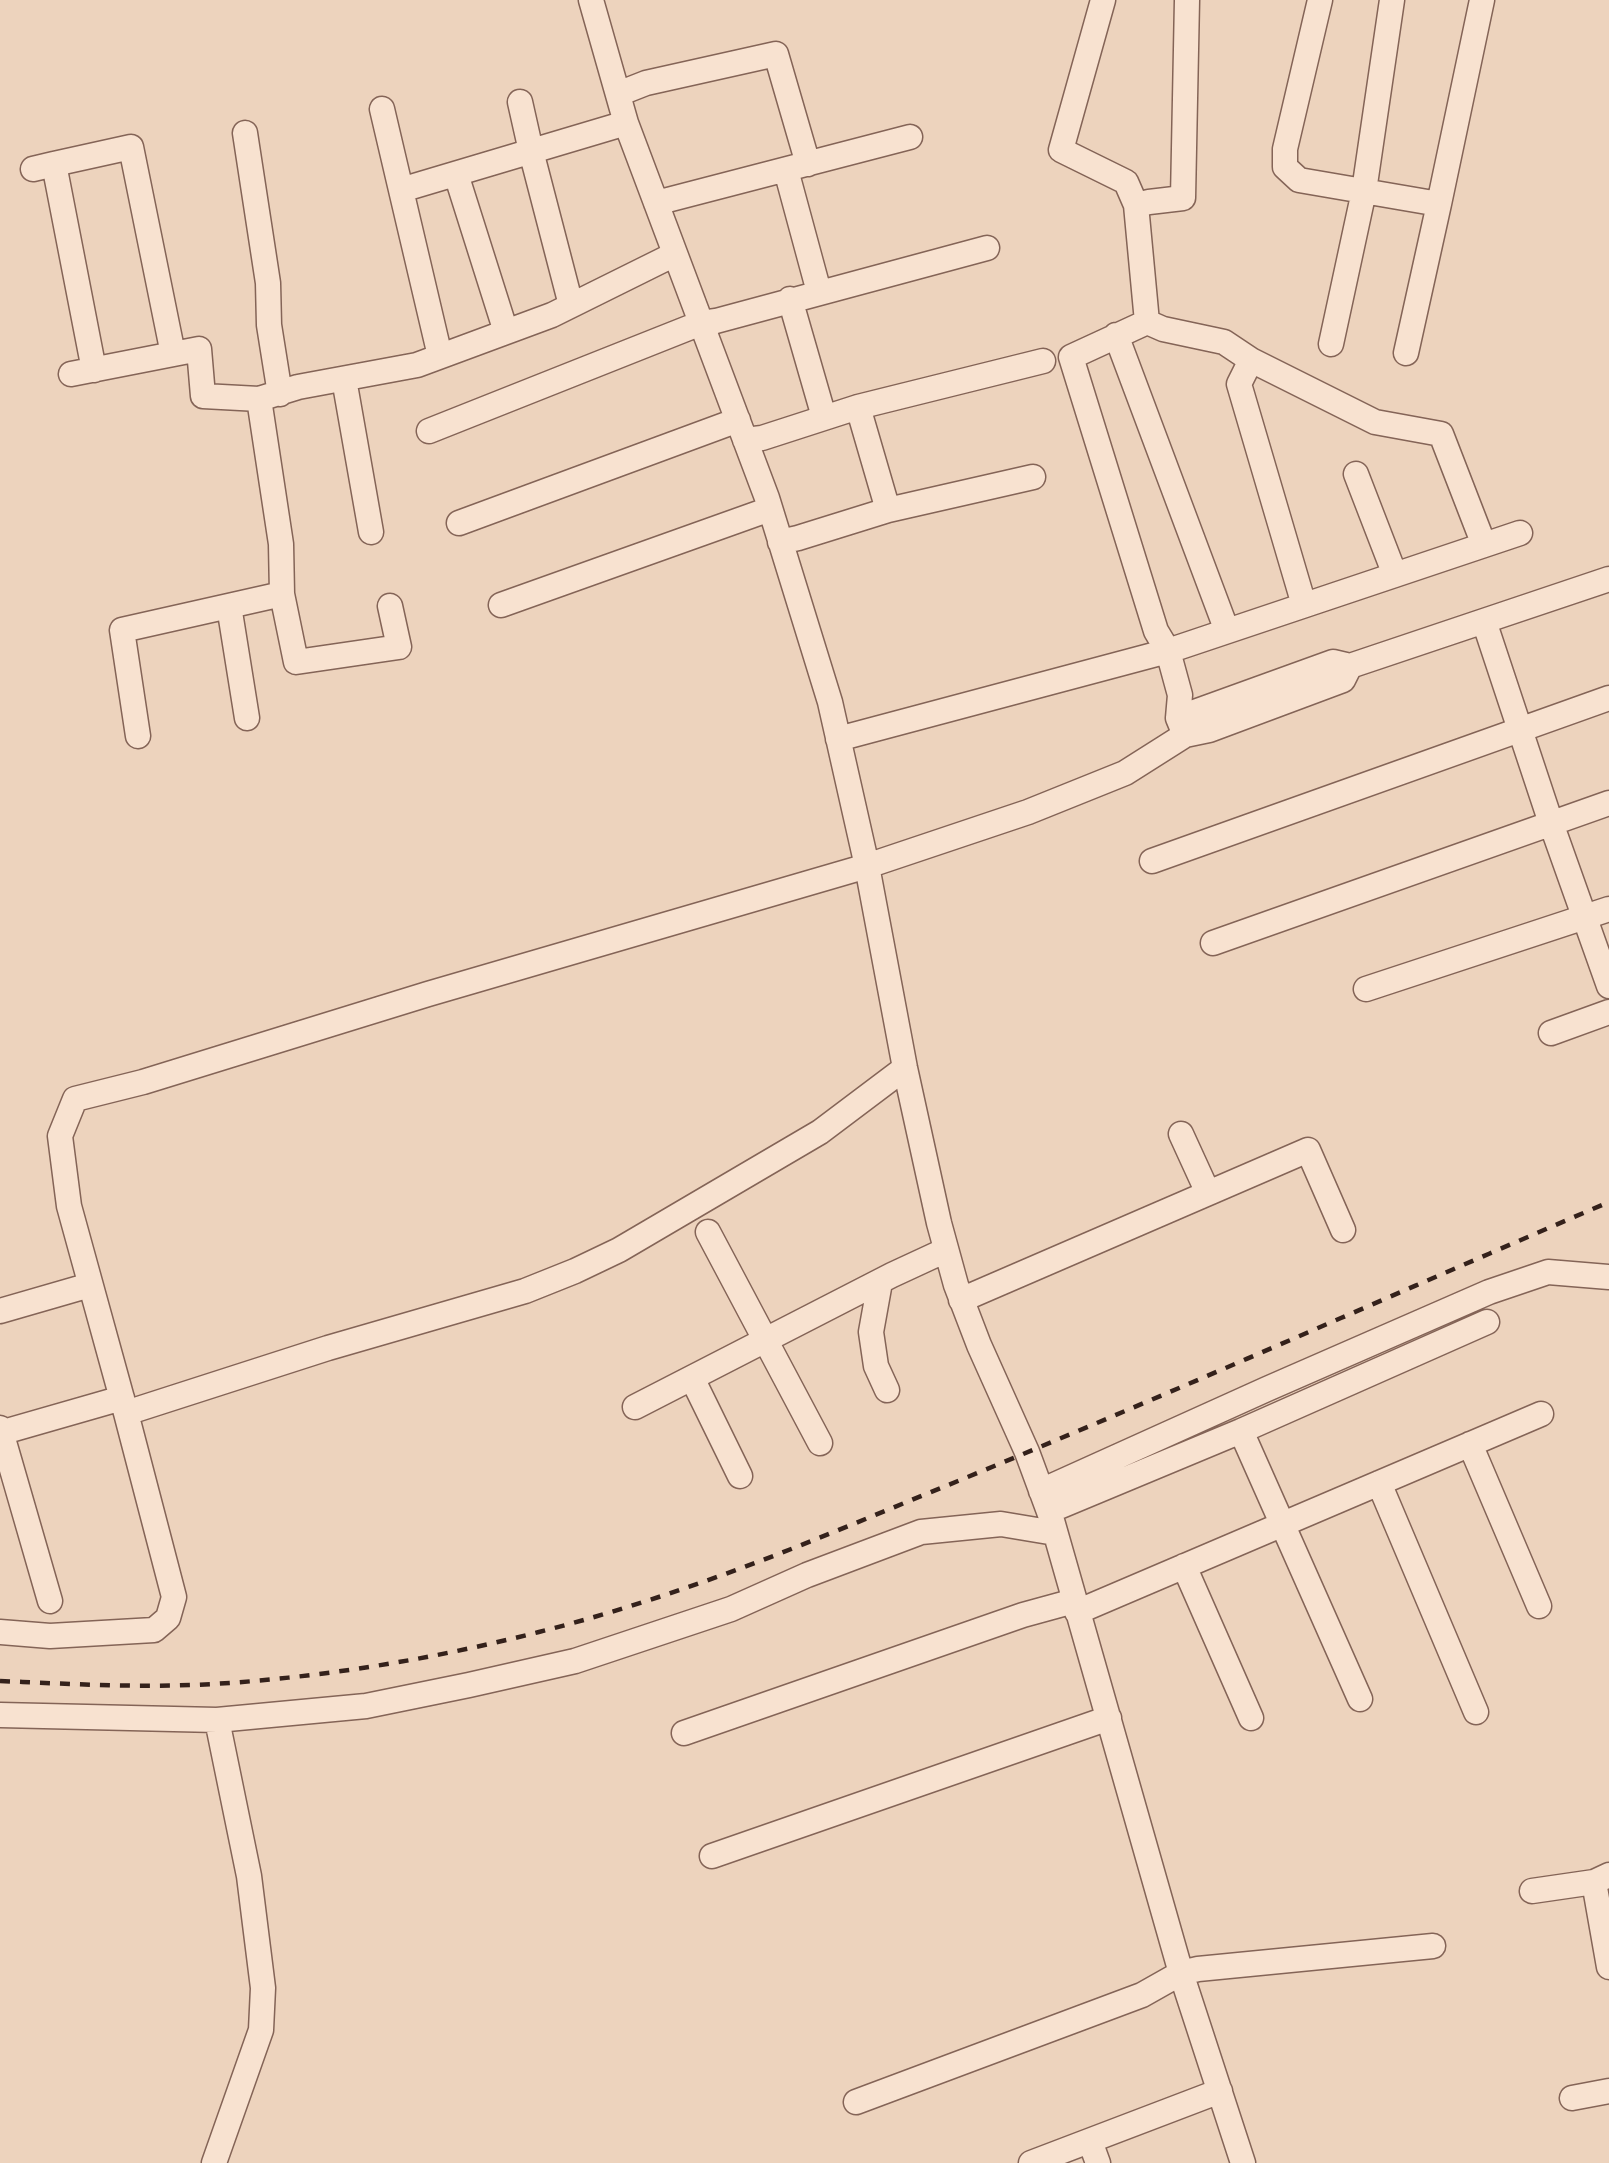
<!DOCTYPE html>
<style>
body{margin:0}
canvas{display:block;background:#edd3bd}
</style>
<canvas width="1609" height="2163"></canvas>
<script>
const ctx = document.querySelector('canvas').getContext('2d');
ctx.lineJoin = 'round';
function stroke(path, color, width, dash) { ctx.strokeStyle = color; ctx.lineWidth = width; ctx.lineCap = dash ? 'butt' : 'round'; ctx.setLineDash(dash || []); ctx.stroke(path); }
const minor = new Path2D(`
 M 591,0 L 626,123 L 767,498 L 830,702 L 867,866 L 905,1068 L 939,1223 L 956,1285 L 979,1345 L 1027,1452 L 1051,1517 L 1181,1973 L 1243,2163
 M 1320,0 L 1285,149 L 1285,167 L 1299,180 L 1439,204 L 1482,0
 M 618,94 L 646,83 L 776,54 L 808,164
 M 520,102 L 531,151 L 571,305
 M 382,109 L 401,190
 M 245,133 L 268,283 L 269,325 L 280,394
 M 33,169 L 54,164
 M 786,170 L 819,292
 M 456,174 L 506,332
 M 656,203 L 910,137
 M 1136,205 L 1149,202 L 1183,198 L 1187,0
 M 790,299 L 824,417
 M 1147,322 L 1163,329 L 1224,342 L 1251,360 L 1239,384 L 1304,605
 M 1116,335 L 1227,631
 M 1331,344 L 1364,191 L 1392,0
 M 1406,353 L 1439,204
 M 440,356 L 401,190 L 626,123
 M 1251,360 L 1375,422 L 1441,434 L 1484,545
 M 94,370 L 54,164 L 131,147 L 173,354
 M 71,374 L 199,349 L 203,396 L 259,399
 M 344,379 L 371,532
 M 858,407 L 888,510 L 1033,477
 M 429,431 L 701,323 L 716,321 L 987,248
 M 745,440 L 762,438 L 858,407 L 1043,361
 M 1356,474 L 1395,575
 M 459,523 L 738,420
 M 780,542 L 798,538 L 888,510
 M 282,594 L 296,662 L 399,647 L 390,606
 M 501,605 L 770,509
 M 229,606 L 247,718
 M 1484,621 L 1551,823 L 1609,986
 M 1178,718 L 1333,662 L 1350,666 L 1609,579
 M 1185,735 L 1209,730 L 1343,680 L 1350,666
 M 138,736 L 122,630 L 282,594 L 281,544 L 259,399 L 298,387 L 417,365 L 552,315 L 675,254
 M 838,739 L 1168,651 L 1520,533
 M 1152,861 L 1609,698
 M 1213,943 L 1609,803
 M 1366,989 L 1609,909
 M 1551,1033 L 1609,1012
 M 1181,1134 L 1208,1193
 M 708,1232 L 820,1443
 M 880,1282 L 871,1332 L 876,1366 L 887,1390
 M 961,1300 L 1308,1150 L 1343,1230
 M 0,1311 L 90,1285
 M 692,1378 L 740,1476
 M 635,1407 L 892,1275 L 946,1250
 M 126,1413 L 328,1348 L 525,1291 L 575,1271 L 619,1250 L 820,1132 L 905,1068
 M 0,1428 L 50,1601
 M 0,1433 L 122,1398
 M 1470,1444 L 1539,1606
 M 1379,1483 L 1476,1712
 M 1041,1491 L 1267,1389 L 1489,1292 L 1548,1272 L 1609,1277
 M 1049,1511 L 1241,1431
 M 1184,1566 L 1251,1718
 M 1077,1612 L 1541,1414
 M 0,1632 L 50,1636 L 154,1630 L 168,1618 L 174,1597 L 126,1413 L 69,1206 L 60,1136 L 75,1099 L 143,1082 L 428,994 L 867,866 L 1028,812 L 1125,773 L 1185,735 L 1178,718 L 1180,695 L 1168,651 L 1156,631 L 1071,357 L 1147,322 L 1136,205 L 1126,182 L 1061,150 L 1103,0
 M 1360,1699 L 1241,1431 L 1487,1322
 M 0,1715 L 217,1720 L 366,1706 L 469,1685 L 575,1661 L 731,1609 L 807,1575 L 921,1532 L 1001,1524 L 1055,1533
 M 684,1733 L 1023,1615 L 1074,1601
 M 712,1856 L 1109,1718
 M 1609,1875 L 1594,1882 L 1609,1967
 M 1532,1891 L 1594,1882
 M 1572,2098 L 1609,2091
 M 856,2102 L 1142,1995 L 1181,1973 L 1198,1969 L 1433,1946
 M 1090,2141 L 1098,2163
 M 214,2163 L 261,2030 L 263,1988 L 249,1876 L 217,1720
 M 1031,2163 L 1220,2091`);
const rail = new Path2D(`
 M 0,1681 C 71,1684 142,1688 213,1684 C 281,1680 350,1671 416,1659 C 508,1642 600,1618 688,1587 C 780,1556 869,1517 958,1481 C 1177,1391 1392,1295 1609,1202`);
stroke(minor, '#846457', 27);
stroke(minor, '#f8e2d0', 24);
stroke(rail, '#34211b', 4.5, [10, 10]);
</script>
